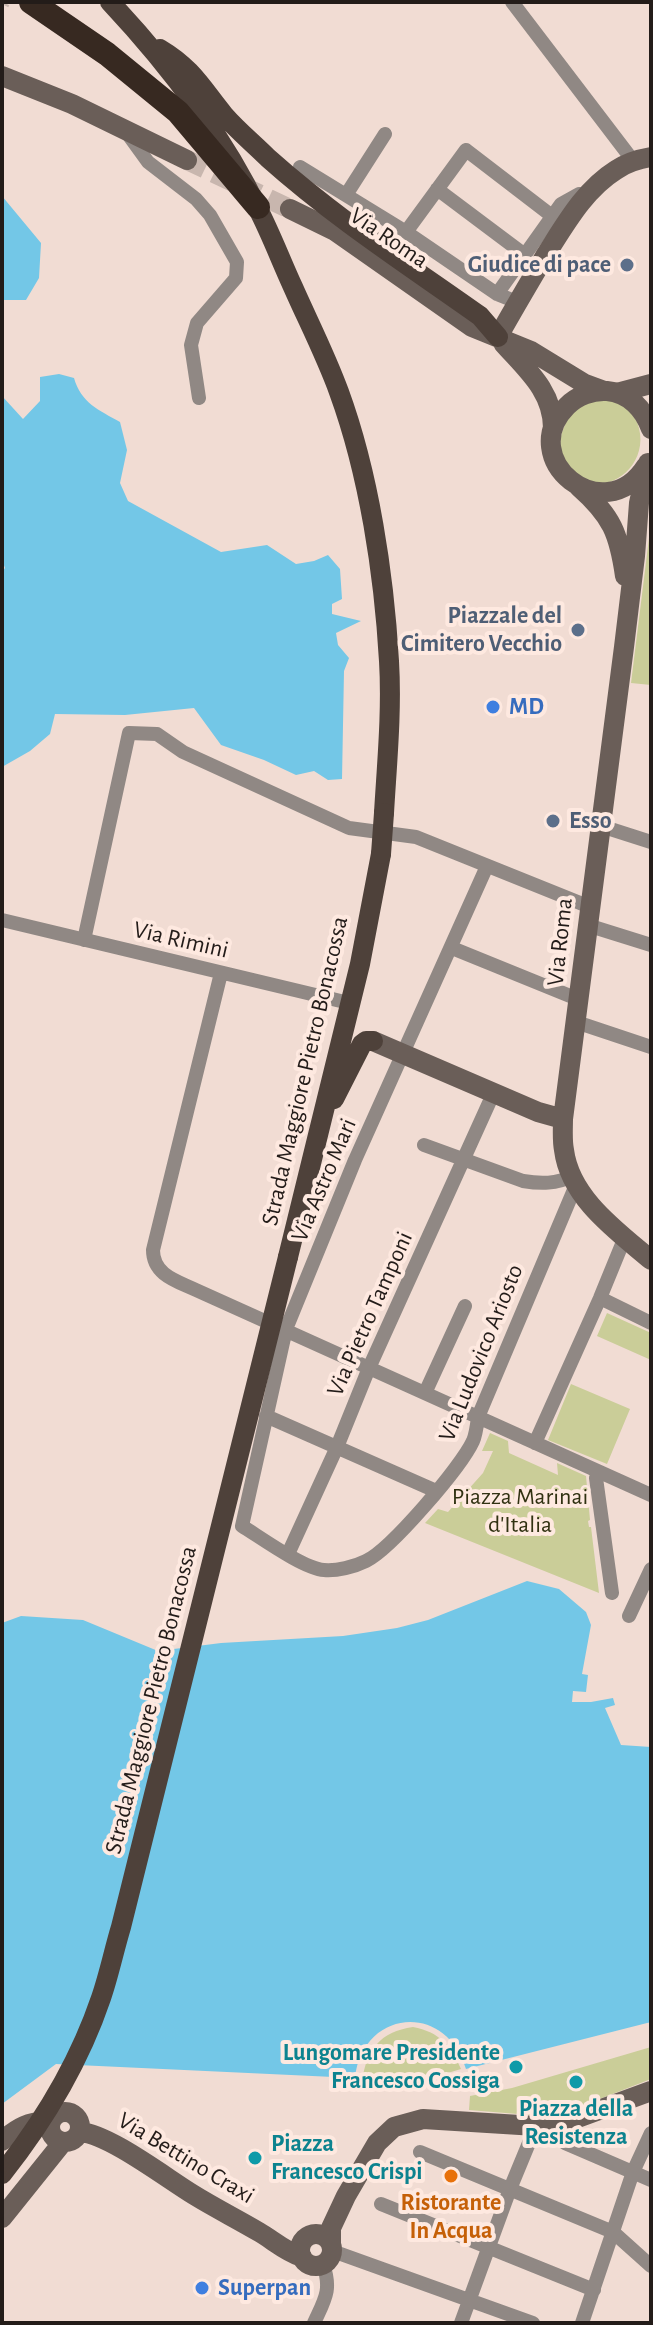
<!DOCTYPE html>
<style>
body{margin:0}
#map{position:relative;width:653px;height:2325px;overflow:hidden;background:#f1dcd3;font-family:"Alegreya Sans",sans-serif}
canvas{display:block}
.frame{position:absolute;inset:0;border:4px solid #231c19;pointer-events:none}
</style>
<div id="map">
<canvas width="653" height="2325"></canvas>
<div class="frame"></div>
</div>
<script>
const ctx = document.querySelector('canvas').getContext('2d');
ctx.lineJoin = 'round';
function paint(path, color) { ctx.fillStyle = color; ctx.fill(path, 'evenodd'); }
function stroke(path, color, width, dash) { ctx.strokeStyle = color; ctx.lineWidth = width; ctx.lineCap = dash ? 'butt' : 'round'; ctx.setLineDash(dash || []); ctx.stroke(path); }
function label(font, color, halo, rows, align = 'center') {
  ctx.font = font + ' "Alegreya Sans",sans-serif'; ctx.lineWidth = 8; ctx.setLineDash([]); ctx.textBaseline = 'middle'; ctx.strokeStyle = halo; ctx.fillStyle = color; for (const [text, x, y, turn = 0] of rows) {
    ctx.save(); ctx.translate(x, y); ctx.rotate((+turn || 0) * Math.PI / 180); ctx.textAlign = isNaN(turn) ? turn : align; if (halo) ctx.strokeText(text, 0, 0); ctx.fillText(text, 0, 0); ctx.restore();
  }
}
const green = new Path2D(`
 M 603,398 C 610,401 621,402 627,406 C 631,409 634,418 637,422 C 653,462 610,498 580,478 C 575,475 571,468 568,464 C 552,446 564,425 574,408 Z
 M 649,538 L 651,538 L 651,685 L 631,683 Z
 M 607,1313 L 651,1333 L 651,1360 L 597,1336 Z
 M 571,1384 L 630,1409 L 607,1464 L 548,1440 Z
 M 490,1433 L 508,1441 L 509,1453 L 558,1475 L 557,1463 L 586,1476 L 590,1520 L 588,1521 L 589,1527 L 591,1527 L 599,1593 L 425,1523 L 438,1509 L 448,1512 L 483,1473 L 493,1451 L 482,1451 Z
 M 413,2027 C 439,2032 451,2045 461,2069 L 421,2081 L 362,2081 C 367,2049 380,2032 413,2027 Z
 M 651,2047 L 651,2079 L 561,2114 L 542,2116 L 469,2110 L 470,2096 L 512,2088 Z`);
const water = new Path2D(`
 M 2,196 L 41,243 L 39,278 L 26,300 L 2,300 Z
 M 59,374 L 74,378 C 81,403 99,410 120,422 L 127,450 L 120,483 L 128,501 L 221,552 L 267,545 L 296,564 L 314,561 L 328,555 L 340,569 L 342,599 L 332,604 L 332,614 L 361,621 L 336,633 L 338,645 L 349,658 L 344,671 L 342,779 L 328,780 L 314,771 L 296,775 L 264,760 L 221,745 L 194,708 L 125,715 L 55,714 L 50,734 L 30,751 L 2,767 L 2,572 L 5,568 L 2,560 L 2,396 L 23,419 L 40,401 L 40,377 Z
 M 527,1581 L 559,1589 L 586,1612 L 591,1625 L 582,1674 L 588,1675 L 586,1692 L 573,1691 L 572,1702 L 591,1702 L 613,1698 L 615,1705 L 605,1708 L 621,1745 L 651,1747 L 651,2022 L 466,2069 C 445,2000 362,2010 355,2078 L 56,2064 L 2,2104 L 2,1623 L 21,1616 L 83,1620 L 158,1651 L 221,1643 L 343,1636 L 397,1628 L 428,1620 Z`);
const streetTunnel = new Path2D(`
 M 2,4 L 3,2`);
const secondaryTunnel = new Path2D(`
 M 187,160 L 290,209`);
const street = new Path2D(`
 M 512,2 L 634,162
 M 127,133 L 148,162 L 196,199 L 210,215 L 237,262 L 236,278 L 197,323 L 191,345 L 199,398
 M 300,167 L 406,232 L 497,294 L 517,302
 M 437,189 L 525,255
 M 346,195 L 385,134
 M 406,232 L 466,150 L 552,216
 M 497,294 L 561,204 L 579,194 L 587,195
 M 601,826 L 651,842
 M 487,866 L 355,1160 L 286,1329 L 242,1526 C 260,1537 304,1569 324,1570 C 337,1571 354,1567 366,1561 C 391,1549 461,1467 473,1441 C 476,1434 477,1425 478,1417 L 576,1185
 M 2,920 L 349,1003
 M 587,925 L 651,945
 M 84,940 L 129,733 L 157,734 L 183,752 L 349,828 L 416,837 L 590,907
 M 452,948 L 580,1000
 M 221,973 L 153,1250 C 153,1275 177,1281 196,1290 L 651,1495
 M 576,1022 L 651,1047
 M 424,1145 L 523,1181 C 541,1184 556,1184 573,1176
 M 600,1298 L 651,1323
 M 425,1393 L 465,1306
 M 266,1416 L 436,1491
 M 535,1443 L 600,1298 L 625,1237
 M 599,1472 L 596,1478 L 612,1593
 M 288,1554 L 337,1447 L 369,1368 L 494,1092
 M 629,1616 L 651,1569
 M 558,2125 L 565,2143 L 651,2180
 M 420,2152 L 613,2232 L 651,2266
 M 381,2204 L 594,2290
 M 332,2248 L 338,2253 L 533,2323
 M 314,2323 C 325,2299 332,2290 323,2264
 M 461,2323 L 510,2189 L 536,2126
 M 582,2323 L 633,2172 L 651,2133`);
const secondary = new Path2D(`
 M 2,76 L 72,104 L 187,160
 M 290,209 L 335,231 L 472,327 L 531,351 L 585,384 L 604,391
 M 498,337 C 513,310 529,283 545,256 C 565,225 584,190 616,170 C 626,163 639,159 651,157
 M 503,343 C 526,369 553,391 553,428
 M 617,393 L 651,384
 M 648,463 L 639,503 L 635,556 L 624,647 L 563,1119 C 563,1129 562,1140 564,1150 C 570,1198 617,1231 651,1260
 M 646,466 C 604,532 514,459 567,406 C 577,396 592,390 607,391 C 629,393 644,409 651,429
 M 579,487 C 612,516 619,534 625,576
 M 373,1041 L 538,1112 L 563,1119
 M50 2127a15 15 0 1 1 30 0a15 15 0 1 1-30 0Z
 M 80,2132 C 109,2134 166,2178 194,2195 C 215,2208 237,2219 259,2232 C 273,2240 286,2252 302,2257
 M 2,2141 C 17,2128 30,2120 50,2122
 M 2,2218 L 63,2142
 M300 2250a16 16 0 1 1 32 0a16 16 0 1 1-32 0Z
 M 331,2245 L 331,2228 L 346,2196 L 377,2143 L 394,2127 L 423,2119 L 536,2126 L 558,2125 L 651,2091`);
const primary = new Path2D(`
 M 110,2 C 168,64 221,132 258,209 C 271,234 281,261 293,287 C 308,321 326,356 339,392 C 369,474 384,574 389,661 C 392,711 387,762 384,813
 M 160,49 C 192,68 202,88 224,115 C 237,130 254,144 268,158 C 334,217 408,265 480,316 L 498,337
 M 334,1099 L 362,1044 L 366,1041 L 373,1041
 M 288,1257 L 360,964 L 381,854`);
const highway = new Path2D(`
 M 31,2 L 107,54 L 178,112 L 258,207`);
const primaryBridge = new Path2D(`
 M 381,854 L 384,813
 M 2,2174 C 44,2121 79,2063 101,1998 C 109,1975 114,1950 121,1927 L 288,1257`);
const markers = [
 [627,265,8,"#5c6f8a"],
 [578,630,8,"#5c6f8a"],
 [493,707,8,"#3f7fe0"],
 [553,821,8,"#5c6f8a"],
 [516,2067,8,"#0f9aa8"],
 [576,2082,8,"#0f9aa8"],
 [255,2158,8,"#0f9aa8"],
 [451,2176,8,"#e8710a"],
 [202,2288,8,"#3f7fe0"]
];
const streetNames = [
 ["Via Roma",389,238,34],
 ["Via Rimini",181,940,13],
 ["Via Roma",560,942,-84],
 ["Strada Maggiore Pietro Bonacossa",305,1071,-77],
 ["Via Astro Mari",324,1180,-67],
 ["Via Pietro Tamponi",370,1314,-66],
 ["Via Ludovico Ariosto",481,1353,-68],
 ["Strada Maggiore Pietro Bonacossa",151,1700,-76],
 ["Via Bettino Craxi",186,2158,31]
];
const serviceNames = [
 ["Giudice di pace",611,265],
 ["Piazzale del",562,616],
 ["Cimitero Vecchio",562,644],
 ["Esso",569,821,"left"]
];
const shopNames = [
 ["MD",509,707],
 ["Superpan",218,2288]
];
const parkNames = [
 ["Piazza Marinai",520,1497],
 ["d'Italia",520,1525]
];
const cultureNames = [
 ["Lungomare Presidente",500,2053],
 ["Francesco Cossiga",500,2081],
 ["Piazza della",576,2109,"center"],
 ["Resistenza",576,2137,"center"],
 ["Piazza",271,2144,"left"],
 ["Francesco Crispi",271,2172,"left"]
];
const foodNames = [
 ["Ristorante",451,2203],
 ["In Acqua",451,2231]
];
paint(green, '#cacd98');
paint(water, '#73c7e7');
stroke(streetTunnel, '#c8b6ae', 14, [14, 7]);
stroke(secondaryTunnel, '#c8b6ae', 20, [20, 10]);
stroke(street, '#908884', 14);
stroke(secondary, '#6a5e58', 20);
stroke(primary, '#4e413a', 20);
stroke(highway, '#372921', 24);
stroke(primaryBridge, '#4e413a', 20);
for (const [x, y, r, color] of markers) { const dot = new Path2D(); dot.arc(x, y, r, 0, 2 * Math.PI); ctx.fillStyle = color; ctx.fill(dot); stroke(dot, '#fee9e0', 3); }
label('24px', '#231c19', '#fee9e0', streetNames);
label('bold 24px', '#4e5e75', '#fee9e0', serviceNames, 'right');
label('bold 24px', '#366cbe', '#fee9e0', shopNames, 'left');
label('24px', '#303111', '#fee9e0', parkNames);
label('bold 24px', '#0d838f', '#fee9e0', cultureNames, 'right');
label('bold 24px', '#c56008', '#fee9e0', foodNames);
</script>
